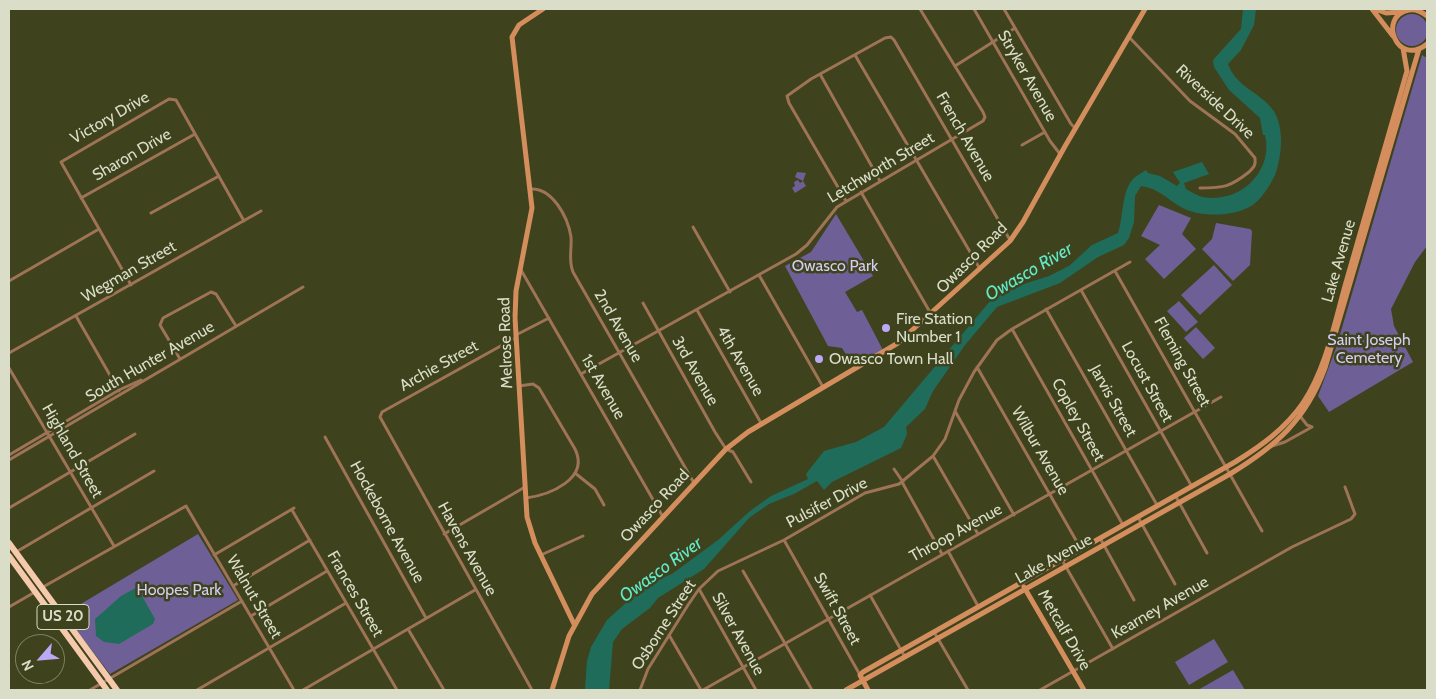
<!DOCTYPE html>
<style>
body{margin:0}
#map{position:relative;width:1436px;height:699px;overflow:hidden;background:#3e431d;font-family:Cabin,sans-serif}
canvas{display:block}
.frame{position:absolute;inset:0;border:10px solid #dadec9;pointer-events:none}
.north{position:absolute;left:15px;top:634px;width:50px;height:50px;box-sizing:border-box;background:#3e431d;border:1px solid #7c8162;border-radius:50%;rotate:243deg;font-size:14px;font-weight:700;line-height:20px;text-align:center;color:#dadec9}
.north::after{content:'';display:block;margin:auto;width:18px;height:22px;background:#bca9f5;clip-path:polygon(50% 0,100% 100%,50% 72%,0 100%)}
</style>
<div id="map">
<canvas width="1436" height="699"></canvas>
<div class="frame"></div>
<div class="north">N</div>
</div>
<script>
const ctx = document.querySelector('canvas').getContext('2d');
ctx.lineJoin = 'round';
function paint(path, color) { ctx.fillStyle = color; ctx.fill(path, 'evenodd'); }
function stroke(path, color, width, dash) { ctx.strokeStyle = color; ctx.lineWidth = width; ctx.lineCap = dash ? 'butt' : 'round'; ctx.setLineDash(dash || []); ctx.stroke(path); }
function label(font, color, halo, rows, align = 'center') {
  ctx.font = font + ' Cabin,sans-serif'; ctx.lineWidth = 5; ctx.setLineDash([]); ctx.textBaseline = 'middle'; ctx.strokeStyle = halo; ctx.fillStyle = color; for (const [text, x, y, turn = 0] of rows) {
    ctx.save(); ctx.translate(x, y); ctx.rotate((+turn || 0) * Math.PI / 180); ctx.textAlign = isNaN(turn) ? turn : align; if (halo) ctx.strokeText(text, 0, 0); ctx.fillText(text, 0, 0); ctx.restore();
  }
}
const green = new Path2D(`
 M1396 30a16 16 0 1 1 32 0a16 16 0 1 1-32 0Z
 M 1422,55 L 1427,58 L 1427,246 L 1415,262 L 1391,309 L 1394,326 L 1413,362 L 1329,412 L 1318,396 L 1336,348 Z
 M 797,172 L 806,173 L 803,181 L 806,186 L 795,193 L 792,188 L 795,186 L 794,182 L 798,180 L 800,183 L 803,181 L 795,177 Z
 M 1159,205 L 1191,218 L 1182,234 L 1196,249 L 1164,279 L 1145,259 L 1160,245 L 1141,236 Z
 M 836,214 L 873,276 L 845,292 L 857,312 L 862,310 L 884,352 L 855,369 L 842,348 L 828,346 L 785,266 L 811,252 Z
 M 1216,223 L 1250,229 L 1252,231 L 1250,265 L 1233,281 L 1202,249 L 1212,239 Z
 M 1214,265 L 1232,285 L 1200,315 L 1181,295 Z
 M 1179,301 L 1198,322 L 1186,332 L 1167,311 Z
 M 1196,327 L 1215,348 L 1203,359 L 1184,338 Z
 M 198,534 L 238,600 L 110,674 L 64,614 Z
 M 1214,639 L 1228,662 L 1189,685 L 1175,662 Z
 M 1233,670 L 1245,690 L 1198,690 Z`);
const water = new Path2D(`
 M 1243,9 L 1256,9 L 1254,25 L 1241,50 L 1228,64 C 1236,87 1260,92 1273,110 C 1284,126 1282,152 1277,169 C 1274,180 1263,197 1254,204 C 1237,217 1199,218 1181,207 C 1167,199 1158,188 1141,186 L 1135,196 L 1134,222 L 1129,238 L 1124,245 L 1098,257 L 1060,283 L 997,307 L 965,345 L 933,391 L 925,409 L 906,427 L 907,434 L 901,448 L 832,482 L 824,490 L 817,481 L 794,494 L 769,504 L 749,518 L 704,569 L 658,598 L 650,608 L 622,629 L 613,642 L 609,690 L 585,690 L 587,661 L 591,647 L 607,620 L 618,610 L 636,594 L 655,581 L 672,574 L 718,540 L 750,511 L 771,496 L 808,479 L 806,474 L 824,451 L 856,442 L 884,427 L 991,300 L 1005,290 L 1049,276 L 1069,266 L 1092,245 L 1118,233 C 1124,215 1121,193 1133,179 C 1137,175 1142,173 1146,170 L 1148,173 L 1160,176 L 1177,186 L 1180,183 L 1173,172 L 1202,162 L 1209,174 L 1184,183 L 1186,189 C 1191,192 1198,196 1203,197 C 1240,204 1274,171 1265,135 L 1263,135 L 1260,118 L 1229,90 L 1214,67 L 1213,60 L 1241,29 Z
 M 141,585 L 138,589 L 155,619 L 153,624 L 119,644 L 104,642 L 96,636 L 95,619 L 121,596 Z`);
const street = new Path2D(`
 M 974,9 L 1050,141 L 1060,154
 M 1004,9 L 1071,124 L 1075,128
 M 1129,37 L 1190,101 L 1235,134 L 1255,158 C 1256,165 1254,167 1249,172 C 1230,187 1224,188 1200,188
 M 855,55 L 980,269
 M 955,66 L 1015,28
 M 820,74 L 880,181
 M 1022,145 L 1045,132
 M 530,189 C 552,187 568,217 571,237 C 572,249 568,260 573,272 L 694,483
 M 861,192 L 931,314
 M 81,198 L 195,134
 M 846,201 L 789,103 L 787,96 L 811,79 L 885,38 L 891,37 L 894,40 L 1010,240
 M 151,213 L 219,176
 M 693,227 L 730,292
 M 521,270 L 663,517
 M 1115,271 L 1262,531
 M 759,275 L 823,387
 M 9,281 L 99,229
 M 131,285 L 61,162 L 169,99 L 176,100 L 244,221
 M 1081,290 L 1191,485
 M 643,303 L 715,432 L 726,449 L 733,452 L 751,482
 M 1046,309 L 1157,505
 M 697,310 L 761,423
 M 76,316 L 119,391
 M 1012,329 L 1123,525
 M 516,335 L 549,318
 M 515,338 L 382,412 L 380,417 L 532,690
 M 9,353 L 261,211
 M 180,359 L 160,325 L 163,318 L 211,292 L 216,294 L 236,326
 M 977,367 L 1081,549
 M 9,368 L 114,546
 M 581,374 L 796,254 L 807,245 L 837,207 L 983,121 L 985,117 L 983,112 L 920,9
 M 519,386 L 533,384 L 539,388 L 575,449 C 590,479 549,495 526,498
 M 955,411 L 1014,515
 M 1300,416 L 1307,425 L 1312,427
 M 325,437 L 426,618
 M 1272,446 L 1285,442 L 1312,427
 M 9,455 L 119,390 L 141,380
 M 933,456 L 978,534
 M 9,460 L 303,287
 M 894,469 L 903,482
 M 575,473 L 595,489 L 604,505
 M 902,482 L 942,554
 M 1175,495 L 1207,553
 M 9,508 L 135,434
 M 292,510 L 397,690
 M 1138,517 L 1175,584
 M 444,534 L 525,487
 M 1100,538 L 1134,600
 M 784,540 L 860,675
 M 948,551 L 978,606
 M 16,552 L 154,471
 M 214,555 L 294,508
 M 541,555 L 583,536
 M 1062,560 L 1113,649
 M 743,571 L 812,690
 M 233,586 L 310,540
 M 43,587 L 186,506 L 294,690
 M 699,589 L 756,690
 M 870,595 L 905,657
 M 9,607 L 35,592
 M 251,616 L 327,571
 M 408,629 L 444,690
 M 934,632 L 968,690
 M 669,635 L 701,690
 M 90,690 L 242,601
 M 197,690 L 346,603
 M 303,690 L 475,590
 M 640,690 L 648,669 L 688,605 L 699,589 L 718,571 L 784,540 L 865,493 L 899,484 L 933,456 L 945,439 L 959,400 L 974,372 L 997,340 L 1012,329 L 1130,262
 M 703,690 L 1221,397
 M 1040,690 L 1292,547 L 1351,519 L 1355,514 L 1345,487`);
const secondary = new Path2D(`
 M 543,9 L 519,25 L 512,37 L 532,208 L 516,291 L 515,318 L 527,517 L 535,543 L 574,624
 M 1372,9 L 1393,36
 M 1375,9 L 1386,13 L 1401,12
 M 1427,16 C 1422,12 1416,9 1409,10 C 1377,16 1397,68 1427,44
 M 1024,587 L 1084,690
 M 552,690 L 569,636 L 592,594 L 726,449 L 748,432 L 898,343 L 1010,241 L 1023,222 L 1064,148 L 1145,9
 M 846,690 L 1230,474 C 1276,446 1306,420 1325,368 L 1419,49
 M 868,690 L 860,675 L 863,672 L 1235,462 C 1261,446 1285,429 1303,403 C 1327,367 1335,320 1347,279 C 1367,210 1387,141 1407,71 L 1403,48`);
const highway = new Path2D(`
 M 9,543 L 117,690
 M 9,556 L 107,690`);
const markers = [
 [886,328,5,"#bca9f5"],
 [819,359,5,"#bca9f5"]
];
const shields = [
 [63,617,52]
];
const shieldNames = [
 ["US 20",63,617]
];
const streetNames = [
 ["Stryker Avenue",1027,76,60],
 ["Riverside Drive",1215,102,43],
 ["Victory Drive",110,118,-30],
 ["French Avenue",965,137,60],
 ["Sharon Drive",132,155,-30],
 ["Letchworth Street",881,168,-31],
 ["Owasco Road",972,258,-45],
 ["Lake Avenue",1339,261,-74],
 ["Wegman Street",129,272,-30],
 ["2nd Avenue",618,326,60],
 ["Melrose Road",506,343,-92],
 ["4th Avenue",740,361,60],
 ["South Hunter Avenue",150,362,-30],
 ["Fleming Street",1182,362,61],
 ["Archie Street",439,366,-29],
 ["3rd Avenue",695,371,60],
 ["Locust Street",1147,382,61],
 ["1st Avenue",603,387,60],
 ["Jarvis Street",1113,401,61],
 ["Copley Street",1078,420,61],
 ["Highland Street",72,451,60],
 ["Wilbur Avenue",1040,451,60],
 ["Pulsifer Drive",827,503,-28],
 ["Owasco Road",655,506,-47],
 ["Hockeborne Avenue",387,522,61],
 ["Throop Avenue",956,533,-29],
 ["Havens Avenue",467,549,61],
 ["Lake Avenue",1054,559,-29],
 ["Frances Street",355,594,60],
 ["Walnut Street",254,597,60],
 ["Kearney Avenue",1160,608,-30],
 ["Swift Street",837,609,61],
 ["Osborne Street",664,625,-57],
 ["Metcalf Drive",1064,630,60],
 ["Silver Avenue",738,634,61]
];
const parkNames = [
 ["Owasco Park",835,266],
 ["Saint Joseph",1369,340],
 ["Cemetery",1369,358],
 ["Hoopes Park",179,590]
];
const poiNames = [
 ["Fire Station",896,319],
 ["Number 1",896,337],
 ["Owasco Town Hall",829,359]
];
const waterNames = [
 ["Owasco River",1029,272,-30],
 ["Owasco River",661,570,-36]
];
paint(green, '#6e6096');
paint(water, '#206c5b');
stroke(street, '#9f7355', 3);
stroke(secondary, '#d48e5d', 5);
stroke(highway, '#f5c9ac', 6);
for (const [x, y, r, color] of markers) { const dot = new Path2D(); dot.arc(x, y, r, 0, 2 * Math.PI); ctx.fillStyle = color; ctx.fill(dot); stroke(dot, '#3e431d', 2); }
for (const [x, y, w] of shields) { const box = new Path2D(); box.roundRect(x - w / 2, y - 12.5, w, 25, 4); ctx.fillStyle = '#3e431d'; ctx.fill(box); stroke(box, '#dadec9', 1); }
label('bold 15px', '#dadec9', null, shieldNames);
label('16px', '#dadec9', '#3e431d', streetNames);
label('16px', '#d5cdf2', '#3e431d', parkNames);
label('16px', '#dadec9', '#3e431d', poiNames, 'left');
label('italic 18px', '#61eaca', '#3e431d', waterNames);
</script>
